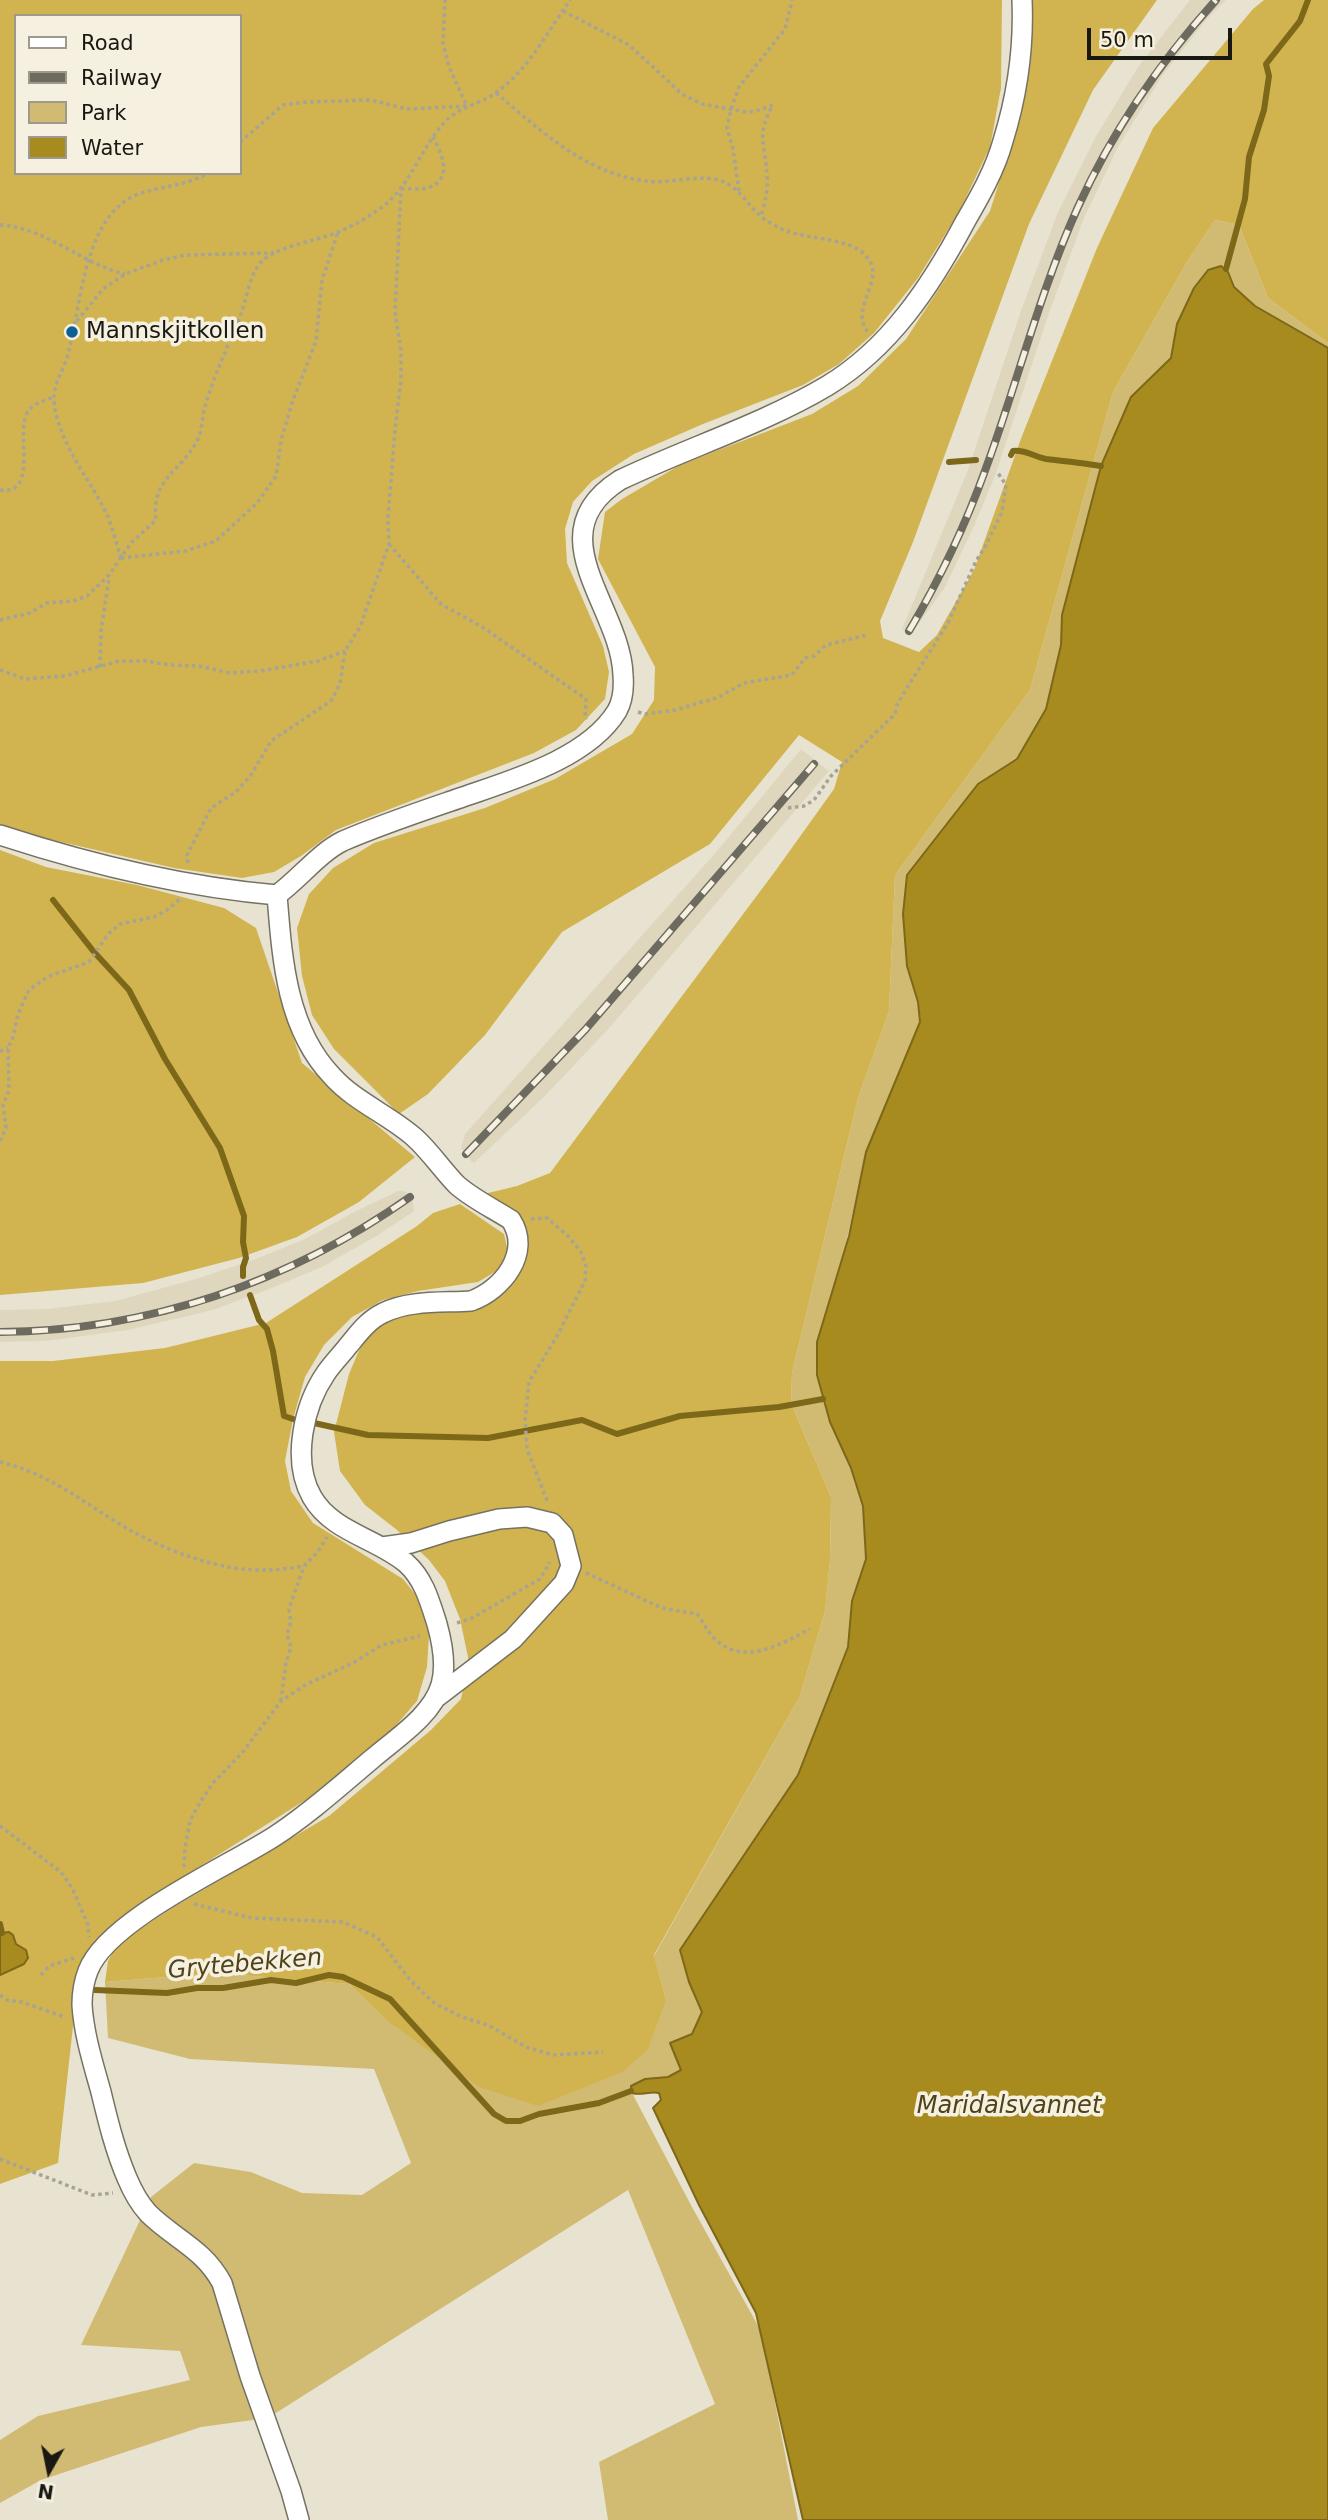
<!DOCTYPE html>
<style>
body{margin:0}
#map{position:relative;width:1328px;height:2520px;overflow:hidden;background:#e8e3d1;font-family:"DejaVu Sans",sans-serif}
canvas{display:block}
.legend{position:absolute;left:14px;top:14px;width:228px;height:161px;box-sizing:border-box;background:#f5f0df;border:2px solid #9d9a8d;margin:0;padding:9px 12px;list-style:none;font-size:21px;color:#1a1812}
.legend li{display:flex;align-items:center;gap:14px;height:35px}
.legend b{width:35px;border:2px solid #9d9a8d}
.north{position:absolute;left:14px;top:2436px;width:70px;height:70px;-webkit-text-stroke:5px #f5f0df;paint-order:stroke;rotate:189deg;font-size:19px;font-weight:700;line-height:28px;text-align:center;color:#1a1812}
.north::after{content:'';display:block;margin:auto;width:24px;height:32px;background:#1a1812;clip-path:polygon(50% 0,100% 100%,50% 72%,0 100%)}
.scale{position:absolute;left:1087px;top:28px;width:145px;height:32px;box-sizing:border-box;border:4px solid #1a1812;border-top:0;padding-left:9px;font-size:21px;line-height:24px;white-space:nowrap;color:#1a1812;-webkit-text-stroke:5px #f5f0df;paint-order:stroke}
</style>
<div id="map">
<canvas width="1328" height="2520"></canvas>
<ul class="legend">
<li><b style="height:9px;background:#fff"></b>Road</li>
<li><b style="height:9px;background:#6d6a5f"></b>Railway</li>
<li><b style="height:19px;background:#d1bb73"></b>Park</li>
<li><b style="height:19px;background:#a88b1e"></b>Water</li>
</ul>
<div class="north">N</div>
<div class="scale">50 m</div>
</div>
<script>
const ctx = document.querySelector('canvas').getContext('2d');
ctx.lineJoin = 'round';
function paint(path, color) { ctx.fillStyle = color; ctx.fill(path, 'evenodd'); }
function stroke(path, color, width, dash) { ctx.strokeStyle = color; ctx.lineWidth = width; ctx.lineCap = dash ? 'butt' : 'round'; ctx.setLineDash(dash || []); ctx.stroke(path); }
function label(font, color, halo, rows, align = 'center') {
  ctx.font = font + ' "DejaVu Sans",sans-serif'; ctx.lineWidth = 7; ctx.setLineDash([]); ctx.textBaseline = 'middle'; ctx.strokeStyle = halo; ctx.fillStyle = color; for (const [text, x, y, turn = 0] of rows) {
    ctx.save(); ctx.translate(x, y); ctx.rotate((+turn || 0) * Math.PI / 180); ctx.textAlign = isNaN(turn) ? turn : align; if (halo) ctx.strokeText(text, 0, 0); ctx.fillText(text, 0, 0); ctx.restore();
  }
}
const built = new Path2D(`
 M 1190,0 L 1226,0 L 1206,20 L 1162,76 L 1118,147 L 1084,218 L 1049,313 L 996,473 L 975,524 L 945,587 L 912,633 L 902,629 L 968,470 L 1021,311 L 1058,212 L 1095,138 L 1138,67 Z
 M 801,749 L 829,771 L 612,1025 L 544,1097 L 474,1163 L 471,1161 L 461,1148 L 465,1134 L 718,850 Z
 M 398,1191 L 404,1191 L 409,1194 L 413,1202 L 414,1211 L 378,1235 L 322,1267 L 272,1288 L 213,1310 L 128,1330 L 46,1341 L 0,1342 L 0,1310 L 47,1309 L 115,1301 L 196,1279 L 256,1259 L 305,1239 L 354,1212 Z`);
const green = new Path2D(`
 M 1215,220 L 1239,225 L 1268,298 L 1328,343 L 1328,348 L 1255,306 L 1234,286 L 1228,272 L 1216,267 L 1208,270 L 1194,288 L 1177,324 L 1171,358 L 1131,397 L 1062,615 L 1061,645 L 1046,709 L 1017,759 L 978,784 L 907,966 L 918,1002 L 920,1022 L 866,1152 L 817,1375 L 830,1422 L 851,1468 L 863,1506 L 866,1559 L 852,1601 L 848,1647 L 798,1775 L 681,1949 L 732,2041 L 652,2086 L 631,2091 L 692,2207 L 761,2331 L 798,2520 L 608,2520 L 599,2462 L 715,2404 L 628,2190 L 268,2418 L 201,2427 L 41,2480 L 0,2503 L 0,2440 L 38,2416 L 190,2380 L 180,2351 L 81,2345 L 151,2197 L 194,2163 L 251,2172 L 302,2193 L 362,2195 L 411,2163 L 374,2069 L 190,2059 L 108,2038 L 105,1982 L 216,1973 L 349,1984 L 385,2019 L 666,2000 L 654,1956 L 800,1696 L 825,1611 L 830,1561 L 831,1497 L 791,1403 L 792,1373 L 858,1098 L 889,1011 L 895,875 L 1030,690 L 1113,392 L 1187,262 Z`);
const forest = new Path2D(`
 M 0,0 L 1002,0 L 1001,88 L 990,147 L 959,212 L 918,278 L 874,333 L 839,364 L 803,385 L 703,424 L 634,454 L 592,481 L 573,502 L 565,529 L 567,563 L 603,646 L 609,672 L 605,699 L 576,730 L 534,753 L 336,830 L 301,856 L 274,872 L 242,878 L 174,868 L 31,835 L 0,825 ZM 16,16 L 240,16 L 240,173 L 16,173 Z
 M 1032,0 L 1157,0 L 1093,90 L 1029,224 L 913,542 L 880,621 L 883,638 L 919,652 L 937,635 L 974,570 L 1022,436 L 1097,248 L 1153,128 L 1253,9 L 1264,0 L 1328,0 L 1328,343 L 1268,298 L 1239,225 L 1215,220 L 1187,262 L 1113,392 L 1030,690 L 895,875 L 889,1011 L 858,1098 L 792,1373 L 791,1403 L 831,1497 L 830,1561 L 825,1611 L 800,1696 L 654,1955 L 666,2000 L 647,2051 L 622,2072 L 538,2106 L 479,2087 L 385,2019 L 349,1984 L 216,1973 L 105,1982 L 108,1961 L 118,1943 L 174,1907 L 329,1816 L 431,1730 L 461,1699 L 469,1662 L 460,1619 L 445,1581 L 429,1560 L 397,1530 L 365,1505 L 340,1471 L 334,1432 L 349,1374 L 368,1329 L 402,1311 L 456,1308 L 523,1251 L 484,1194 L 517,1186 L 550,1173 L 776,870 L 834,789 L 842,762 L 799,735 L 710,844 L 562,932 L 485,1035 L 428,1094 L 399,1114 L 334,1049 L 312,1015 L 302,976 L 297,928 L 309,894 L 333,868 L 374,843 L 485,808 L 555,779 L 632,734 L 654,700 L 655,667 L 598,559 L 605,512 L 622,499 L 680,465 L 812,414 L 858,386 L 906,339 L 990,211 L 1021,112 L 1031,48 Z
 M 0,850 L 46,867 L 137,885 L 224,908 L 256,928 L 302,1063 L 415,1157 L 359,1202 L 297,1237 L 239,1258 L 143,1283 L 0,1295 Z
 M 460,1204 L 504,1234 L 508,1252 L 498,1270 L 478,1282 L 418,1291 L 383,1300 L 352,1317 L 324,1345 L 305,1377 L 293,1419 L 285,1461 L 291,1491 L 313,1523 L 403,1579 L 419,1599 L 429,1635 L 427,1667 L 417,1701 L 392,1730 L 307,1799 L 180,1879 L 116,1926 L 79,1971 L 58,2163 L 0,2184 L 0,1361 L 53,1361 L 165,1348 L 266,1323 L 417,1226 L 433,1213 Z`);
const water = new Path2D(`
 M 1221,266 L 1228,272 L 1234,287 L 1255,306 L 1328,348 L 1328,2520 L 803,2520 L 756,2313 L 699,2205 L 653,2108 L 661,2100 L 659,2093 C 649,2091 641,2096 632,2093 L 631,2086 L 645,2079 L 668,2077 L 681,2070 L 670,2043 L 692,2034 L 702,2012 L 689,1982 L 680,1950 L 798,1775 L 848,1647 L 852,1601 L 866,1559 L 863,1506 L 851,1468 L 830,1422 L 817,1375 L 817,1342 L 849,1236 L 866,1152 L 920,1022 L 918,1002 L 907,966 L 903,914 L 907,875 L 978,784 L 1017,759 L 1046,709 L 1061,645 L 1062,615 L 1101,466 L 1131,397 L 1171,358 L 1177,324 L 1194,288 L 1208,270 Z
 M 9,1932 L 13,1935 L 16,1944 L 26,1950 L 28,1958 L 24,1964 L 0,1975 L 0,1935 L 2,1933 Z`);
const stream = new Path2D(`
 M 1226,269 L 1245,199 L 1249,157 L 1264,110 L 1269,76 L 1266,64 L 1300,21 L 1308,0
 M 1011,455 L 1013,451 C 1024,449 1035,457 1046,459 C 1064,461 1082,463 1101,466
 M 949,462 L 976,460
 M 53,900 L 94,952 L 129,990 L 165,1059 L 220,1148 L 244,1216 L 243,1242 L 246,1258 L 243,1267 L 243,1276
 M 250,1295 L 259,1320 L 267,1329 L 273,1351 L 284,1416 L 296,1420
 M 314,1423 L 368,1435 L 488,1438 L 582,1420 L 617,1434 L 680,1416 L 779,1407 L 823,1399
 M 0,1924 L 2,1933
 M 95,1990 L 167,1993 L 197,1988 L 223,1988 L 271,1980 L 296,1983 L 329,1975 L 343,1977 L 390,1999 L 494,2114 L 506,2121 L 520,2121 L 539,2114 L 599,2103 L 631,2091`);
const path = new Path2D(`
 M 563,11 L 629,45 L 682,94 L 702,104 L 746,112 L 756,111 L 773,105 C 755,136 766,145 767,177 C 768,191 765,203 761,216
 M 496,93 C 540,130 585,173 645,181 C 671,185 699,172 724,182 C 740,189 747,204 759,215 C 766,221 778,228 787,231 C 810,240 850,237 867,257 C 887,279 848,309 868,332
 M 240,142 L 283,105 L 307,102 L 371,100 L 407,109 L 467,106 L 449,67 L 443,43 L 445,0
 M 401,189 C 410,188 423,190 430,187 C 454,177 441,153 433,137
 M 739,191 L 733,149 L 727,128 L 731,109 L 739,87 L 785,29 L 792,0
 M 0,225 C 45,227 82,264 125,274
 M 77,321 L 103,289 L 125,274 L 163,260 L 186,255 L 274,253
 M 0,490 C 41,496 13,428 29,410 C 35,403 45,400 54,397
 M 389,544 L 441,604 L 484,628 L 586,699 L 585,716 L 587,719
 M 121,558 C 117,545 113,530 108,517 C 95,488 73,462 62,432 C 58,423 53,406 54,396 C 55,380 66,366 69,350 C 80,306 84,237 119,206 C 142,184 178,191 208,173
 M 121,558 L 185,551 L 216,541 L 257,503 L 276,476 L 281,440 L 292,403 L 316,341 L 322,280 L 338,232
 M 0,620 L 30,613 L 47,603 L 73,601 L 87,596 L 109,575 L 131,543 L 156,520 C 151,477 182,472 198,439 C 203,428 202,414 206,403 C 215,373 229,344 241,314 C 247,298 249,274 262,261 C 279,246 315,241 336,233 C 351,227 365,219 378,210 C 410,189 419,150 444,123 C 458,107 478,105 494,94 C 527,72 548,31 570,0
 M 100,667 L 101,630 L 109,578
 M 0,670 L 25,679 L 65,676 L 119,661 L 145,661 L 170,665 L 199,666 L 230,673 L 260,671 L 318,661 L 345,651
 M 638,712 L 645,714 L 675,710 L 719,697 L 744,683 L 792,675 L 805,658 L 814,656 L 826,645 L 867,635
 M 788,808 L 804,806 L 814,800 L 831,776 L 895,714 L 897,705 L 905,691 L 948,623 L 976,561 L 985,547 L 1002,512 L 1006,485 L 998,473
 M 188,863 L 187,855 L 211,808 L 236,792 L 251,775 L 271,741 L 331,701 L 340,684 L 345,651 L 360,627 L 389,544 L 388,518 L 395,430 L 401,379 L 401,351 L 395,312 L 401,189
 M 0,1051 L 8,1048
 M 0,1141 L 6,1128 L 3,1105 L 9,1090 L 8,1048 L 13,1037 L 18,1014 L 29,990 L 47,977 L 89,962 L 108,934 L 120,924 L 154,917 L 167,910 L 180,899
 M 531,1219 L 547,1218 L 568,1236 L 581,1252 L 586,1266 L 585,1281 L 557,1336 L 529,1382 L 525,1420 L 527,1449 L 548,1503
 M 0,1462 C 49,1473 87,1505 128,1529 C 167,1551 222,1572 267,1570 C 279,1570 292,1568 304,1566
 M 586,1573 L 662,1608 L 697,1614 C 703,1622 709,1634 717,1641 C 746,1666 783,1643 810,1629
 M 457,1623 L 472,1618 L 540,1579 L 550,1562
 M 281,1701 L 286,1663 L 291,1647 L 287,1634 L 291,1622 L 289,1609 L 304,1566 L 317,1553 L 327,1537
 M 0,1826 L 61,1872 L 72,1888 L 88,1925 L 89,1937
 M 184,1867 L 185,1848 L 190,1821 L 199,1804 L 213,1783 L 242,1753 L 281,1701 L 307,1684 L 353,1663 L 382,1645 L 420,1636
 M 194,1904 L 252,1918 L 343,1922 L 377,1937 L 410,1980 L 434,2003 L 462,2017 L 488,2025 L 526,2047 L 553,2055 L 603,2052
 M 41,1975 L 49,1966 L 74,1958
 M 0,1995 L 7,2000 L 22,2002 L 64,2017
 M 0,2159 L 92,2195 L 113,2193`);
const minor = new Path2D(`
 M 0,835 C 89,864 184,887 277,895 C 299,879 320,852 343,841 C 380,825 419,812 457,799 C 508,781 587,760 617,711 C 623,700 624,687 623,675 C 621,606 535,534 620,480 C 687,448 763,424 827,386 C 890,348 931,286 965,222 C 980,196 995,170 1003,141 C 1017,96 1024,47 1022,0
 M 277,895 C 282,957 286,1028 332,1076 C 354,1101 389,1115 414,1137 C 430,1151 442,1170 457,1185 C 473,1199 494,1209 511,1220 C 532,1253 502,1290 471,1301 C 442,1303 409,1300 383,1313 C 368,1320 358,1334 348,1346 C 341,1355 333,1363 326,1373 C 304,1405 291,1460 312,1497 C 332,1532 376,1538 406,1563 C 424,1579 430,1602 437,1624 C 442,1642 447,1665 441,1685 C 432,1716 395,1739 372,1759 C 341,1785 309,1814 275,1836 C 229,1866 107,1920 88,1971 C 84,1981 82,1994 82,2005 C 84,2035 93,2063 101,2092 C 108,2121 115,2150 127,2178 C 132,2190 139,2203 148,2213 C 174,2239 203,2248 222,2283 L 250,2376 L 291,2491 L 299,2520
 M 382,1547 L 411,1543 L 449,1531 L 499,1519 L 527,1517 L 552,1523 L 563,1535 L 571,1566 L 564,1583 L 513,1639 L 437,1697`);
const rail = new Path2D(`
 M 909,631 C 940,579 966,524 986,468 C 1018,381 1040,291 1078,207 C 1113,130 1159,63 1216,0
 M 466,1154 L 585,1030 L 814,764
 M 0,1332 C 148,1331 290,1282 410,1197`);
const markers = [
 [72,332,7,"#0d6092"]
];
const poiNames = [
 ["Mannskjitkollen",86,332]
];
const waterNames = [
 ["Grytebekken",245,1965,-5],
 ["Maridalsvannet",1009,2107]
];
paint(built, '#ded7be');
paint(green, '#d1bb73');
paint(forest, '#d1b44f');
paint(water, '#a88b1e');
stroke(water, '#7d681a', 2);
stroke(stream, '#7d681a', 6);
stroke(minor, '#767262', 22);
stroke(path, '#a7a395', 3.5, [3.5, 3.5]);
stroke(minor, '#fff', 19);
stroke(rail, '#6d6a5f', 8);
stroke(rail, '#f5f0df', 5, [16]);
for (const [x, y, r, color] of markers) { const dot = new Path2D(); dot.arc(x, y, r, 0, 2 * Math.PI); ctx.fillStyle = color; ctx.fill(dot); stroke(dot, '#f5f0df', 2.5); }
label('23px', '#1a1812', '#f5f0df', poiNames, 'left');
label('italic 24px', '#504319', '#f5f0df', waterNames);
</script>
